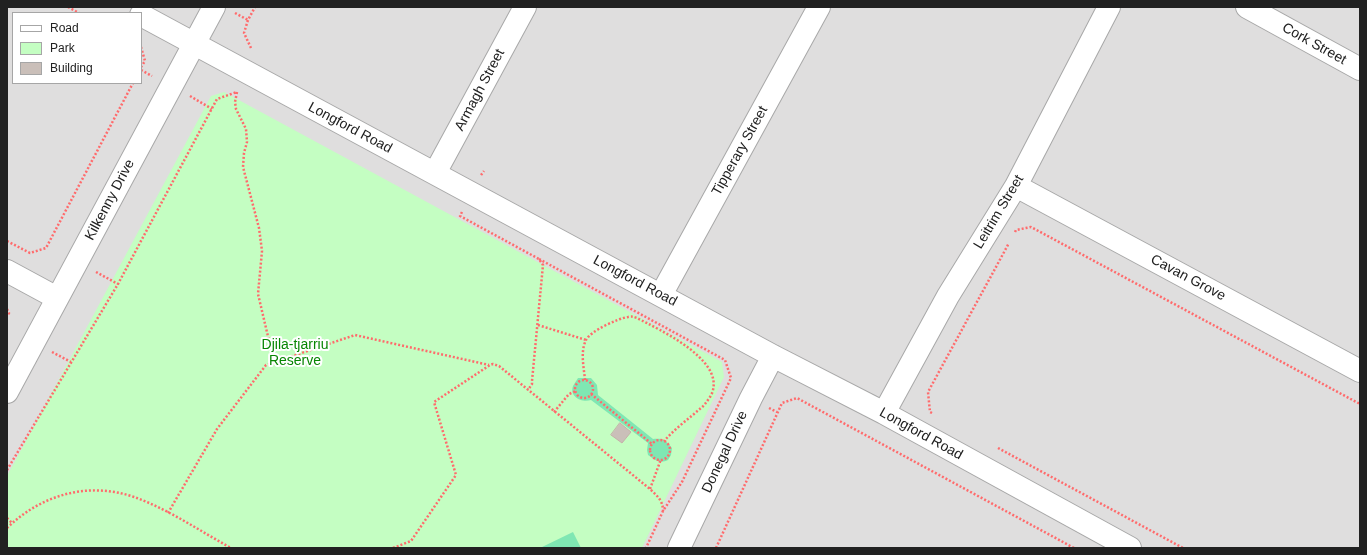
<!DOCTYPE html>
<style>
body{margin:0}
#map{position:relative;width:1367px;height:555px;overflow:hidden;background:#f2ede7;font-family:Helvetica,sans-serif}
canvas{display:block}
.frame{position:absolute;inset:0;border:8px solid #212121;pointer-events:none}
.legend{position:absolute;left:12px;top:12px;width:130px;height:72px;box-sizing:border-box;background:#fff;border:1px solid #a6a6a6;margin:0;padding:5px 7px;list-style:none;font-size:12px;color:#212121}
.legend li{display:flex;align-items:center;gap:8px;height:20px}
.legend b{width:20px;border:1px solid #a6a6a6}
</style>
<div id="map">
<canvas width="1367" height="555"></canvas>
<div class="frame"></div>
<ul class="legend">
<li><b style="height:5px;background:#fff"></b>Road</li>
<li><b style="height:11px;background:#c4fec2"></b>Park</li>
<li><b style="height:11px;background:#cabfb9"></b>Building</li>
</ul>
</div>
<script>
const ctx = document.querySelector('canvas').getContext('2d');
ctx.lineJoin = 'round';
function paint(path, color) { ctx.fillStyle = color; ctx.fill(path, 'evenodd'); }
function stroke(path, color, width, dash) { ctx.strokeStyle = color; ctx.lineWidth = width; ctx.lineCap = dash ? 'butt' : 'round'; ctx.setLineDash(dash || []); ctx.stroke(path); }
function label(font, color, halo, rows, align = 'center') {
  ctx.font = font + ' Helvetica,sans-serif'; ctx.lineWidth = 4; ctx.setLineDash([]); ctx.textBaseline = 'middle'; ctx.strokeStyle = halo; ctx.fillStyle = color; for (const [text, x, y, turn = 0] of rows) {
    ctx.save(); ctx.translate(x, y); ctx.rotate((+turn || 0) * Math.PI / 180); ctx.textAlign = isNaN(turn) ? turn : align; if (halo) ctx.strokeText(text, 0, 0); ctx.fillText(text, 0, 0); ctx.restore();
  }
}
const residential = new Path2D(`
 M 7,7 L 1360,7 L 1360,548 L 7,548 ZM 13,13 L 141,13 L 141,83 L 13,83 Z`);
const park = new Path2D(`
 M 224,92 L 722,362 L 724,377 L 642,548 L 7,548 L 7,476 L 211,96 Z`);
const pitch = new Path2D(`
 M 578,378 L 591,378 L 597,385 L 598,395 L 653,439 C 662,438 666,440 672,448 L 671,455 L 668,460 C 660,464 655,460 648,455 L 647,450 L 648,443 L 591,400 C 582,403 569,397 573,386 C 574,384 577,380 578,378 Z
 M 573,532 L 581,548 L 540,548 Z`);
const building = new Path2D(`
 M 620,423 L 631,432 L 622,443 L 611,435 Z`);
const path = new Path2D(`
 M 68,7 L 79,13
 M 235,13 L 248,20
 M 141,47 L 145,61 L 141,67
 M 251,48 L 244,33 L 248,20 L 255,7
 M 141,70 L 152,76
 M 237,92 L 235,102 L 236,109 L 246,129 L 247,142 L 244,153 L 243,167 L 259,228 L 262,251 L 258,294 L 274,362
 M 190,96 L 212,109
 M 481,175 L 484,171
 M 462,212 L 460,216 L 539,259 L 543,265 L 532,381 L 532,384 L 528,390
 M 1015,232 L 1016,230 L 1031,227 L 1360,404
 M 7,241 L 30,253 L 46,248 L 133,83
 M 539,259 L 725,360 L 731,378 L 682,482 L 663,511 L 646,548
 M 96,272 L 118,284
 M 7,309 L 9,313 L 7,316
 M 538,325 L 586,340
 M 52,352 L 71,362
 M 585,380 C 584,368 580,352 586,340 C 590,331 619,318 628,317 C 632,316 634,317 637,318 C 660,330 721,358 713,390 C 712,395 708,400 705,404 C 702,408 698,410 694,414 C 684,422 673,431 664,441
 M575 389a9 9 0 1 1 18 0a9 9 0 1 1-18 0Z
 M 591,394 L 652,444
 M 769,408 L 777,412
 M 554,412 L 569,394 L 576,391
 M 932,413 L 930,412 L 928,392 L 1009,243
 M650 450a10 10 0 1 1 20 0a10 10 0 1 1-20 0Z
 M 998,448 L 1183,548
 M 7,470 L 118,284 L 217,99 L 237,92
 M 650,489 L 661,459
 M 168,513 L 217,429 L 266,365 L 355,335 L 489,365
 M 7,518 L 12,523
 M 7,528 C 41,495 88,481 134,497 C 168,509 200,531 231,548
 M 393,548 L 411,541 L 456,475 L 434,402 L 490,365 L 493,364 L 499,366 L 650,489 C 657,496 663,500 663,511
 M 716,548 L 782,403 L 797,398 L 1074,548`);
const minor = new Path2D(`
 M 1247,7 L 1360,69
 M 141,15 L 773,356 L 884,413 L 1130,548
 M 435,173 L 525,7
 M 1016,186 L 1360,371
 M 7,271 L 57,298
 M 661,295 L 819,7
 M 7,392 L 214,7
 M 884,413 L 948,296 L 1016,186 L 1109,7
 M 679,548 L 751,398 L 773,356`);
const streetNames = [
 ["Cork Street",1314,44,29],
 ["Armagh Street",480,90,-62],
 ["Longford Road",350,128,28],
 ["Tipperary Street",740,151,-61],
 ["Kilkenny Drive",110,200,-62],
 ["Leitrim Street",999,212,-59],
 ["Cavan Grove",1188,278,28],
 ["Longford Road",635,281,28],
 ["Longford Road",921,434,29],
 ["Donegal Drive",725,452,-65]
];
const parkNames = [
 ["Djila-tjarriu",295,345],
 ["Reserve",295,361]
];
paint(residential, '#dfdede');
paint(park, '#c4fec2');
paint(pitch, '#7fe7b3');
paint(building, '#cabfb9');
stroke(building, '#c5b1a8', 1);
stroke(minor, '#a8a8a8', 24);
stroke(path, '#ff6b6c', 2.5, [2, 2]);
stroke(minor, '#fff', 22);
label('14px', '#212121', '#fff', streetNames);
label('14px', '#078603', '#fff', parkNames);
</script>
